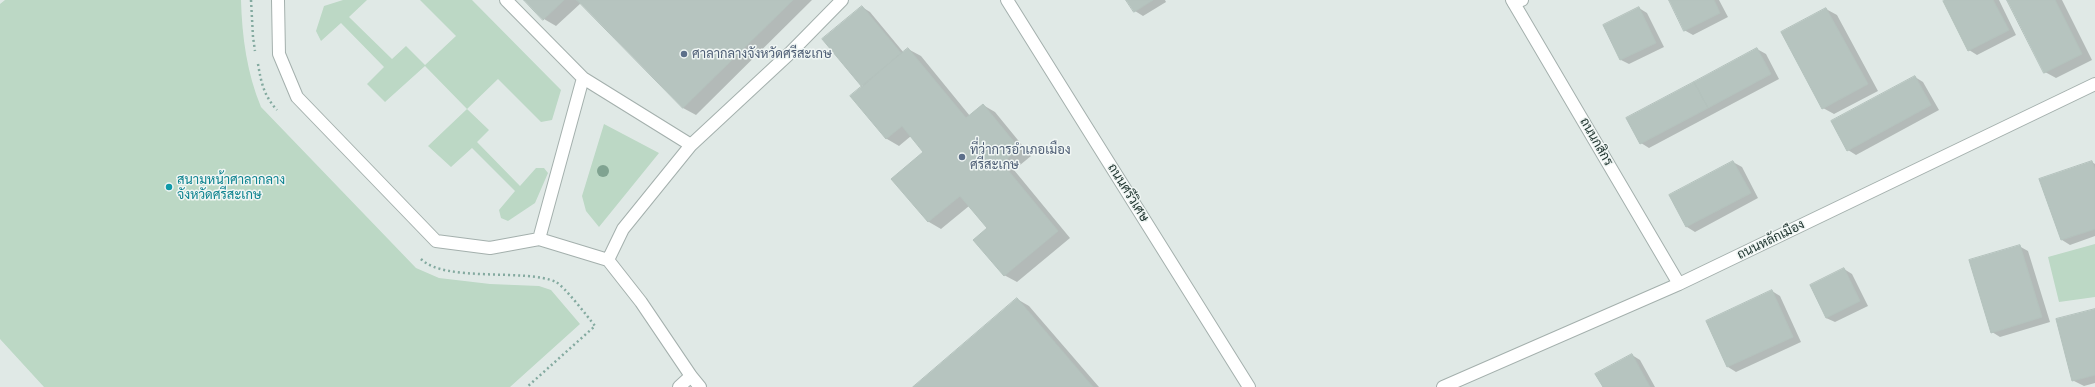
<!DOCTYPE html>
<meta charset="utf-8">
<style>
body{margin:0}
canvas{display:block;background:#e0e9e6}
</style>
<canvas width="2095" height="387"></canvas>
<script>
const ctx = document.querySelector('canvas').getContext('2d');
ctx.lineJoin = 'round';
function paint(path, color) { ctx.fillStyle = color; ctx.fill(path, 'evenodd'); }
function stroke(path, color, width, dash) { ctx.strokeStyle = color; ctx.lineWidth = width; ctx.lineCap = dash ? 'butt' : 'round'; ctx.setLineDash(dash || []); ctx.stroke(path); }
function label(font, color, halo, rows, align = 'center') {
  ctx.font = font + ' Helvetica,Sarabun,sans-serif'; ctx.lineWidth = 3; ctx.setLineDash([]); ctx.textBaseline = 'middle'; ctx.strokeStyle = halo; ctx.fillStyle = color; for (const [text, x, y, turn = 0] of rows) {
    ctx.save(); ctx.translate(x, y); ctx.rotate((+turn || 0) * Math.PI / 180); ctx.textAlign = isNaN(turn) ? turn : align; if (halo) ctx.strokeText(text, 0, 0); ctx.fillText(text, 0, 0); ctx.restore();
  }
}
const green = new Path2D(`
 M 5,0 L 241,0 C 242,37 247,73 261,107 L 416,268 L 439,278 L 490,284 L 539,286 L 551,290 L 580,324 L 510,387 L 44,387 L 0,339 L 0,4 Z
 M 343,0 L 367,0 L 349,17 L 392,59 L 406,46 L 425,65 L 456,36 L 420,0 L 472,0 L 561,90 L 552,120 L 541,122 L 498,79 L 467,109 L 489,130 L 477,142 L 520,186 L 536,168 L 544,168 L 548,173 L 535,203 L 508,221 L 501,218 L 499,210 L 515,191 L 472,148 L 451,167 L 428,146 L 467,109 L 425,66 L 385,102 L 367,84 L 384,67 L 341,23 L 321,41 L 316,31 L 324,6 Z
 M 604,124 L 659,153 L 599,227 L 586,211 L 582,196 Z
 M 2095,244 L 2095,297 L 2059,302 L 2048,257 Z`);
const shadow = new Path2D(`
 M 525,0 L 812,0 L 696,115 L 683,108 L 581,3 L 556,26 L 544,19 Z
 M 1128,0 L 1165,0 L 1166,2 L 1143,16 L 1135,11 Z
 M 1670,0 L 1719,0 L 1728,17 L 1693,35 L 1684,30 Z
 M 1946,0 L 1999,0 L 2016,35 L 1977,55 L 1969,50 Z
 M 2008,0 L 2062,0 L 2092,60 L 2056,78 L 2045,72 Z
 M 862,7 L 870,12 L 904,53 L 908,49 L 921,56 L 970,116 L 983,105 L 995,112 L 1031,156 L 1014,170 L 1070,238 L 1017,282 L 1004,275 L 988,228 L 969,206 L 941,229 L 929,222 L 893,179 L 924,152 L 911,136 L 899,146 L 887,139 L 852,96 L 863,87 Z
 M 1639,8 L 1647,13 L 1664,47 L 1629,64 L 1621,60 Z
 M 1826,9 L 1837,15 L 1878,91 L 1834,114 L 1823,108 Z
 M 1757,49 L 1766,54 L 1779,79 L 1649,148 L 1641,143 Z
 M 1915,77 L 1923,82 L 1939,110 L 1856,155 L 1848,150 Z
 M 1733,162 L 1742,167 L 1758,198 L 1695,232 L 1687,227 L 1670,196 Z
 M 2092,162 L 2095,164 L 2095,236 L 2070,245 L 2062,240 Z
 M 2019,246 L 2028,251 L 2050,322 L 2000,337 L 1992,332 Z
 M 1844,269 L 1852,274 L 1868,306 L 1835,322 L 1826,318 Z
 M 1772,291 L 1780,296 L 1801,342 L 1736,372 L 1728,367 L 1707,321 Z
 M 1017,299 L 1029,306 L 1099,387 L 914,387 Z
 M 2095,310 L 2095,383 L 2084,386 L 2072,380 Z
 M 1632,355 L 1640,360 L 1655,387 L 1604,387 Z`);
const building = new Path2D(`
 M 524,0 L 564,0 L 543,20 Z
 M 577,0 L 793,0 L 683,108 Z
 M 1126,0 L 1153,0 L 1134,12 Z
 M 1669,0 L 1714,0 L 1720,13 L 1684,31 Z
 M 1944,0 L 1993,0 L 2009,30 L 1968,51 L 1943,1 Z
 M 2007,0 L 2055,0 L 2082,54 L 2044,73 Z
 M 862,6 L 901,53 L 862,87 L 822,39 Z
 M 1639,7 L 1656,43 L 1620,60 L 1603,25 Z
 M 1826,8 L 1868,84 L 1822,109 L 1781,32 Z
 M 908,48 L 966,118 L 983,104 L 1019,148 L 1002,163 L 1058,231 L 1004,276 L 973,240 L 987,228 L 960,196 L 928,222 L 891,179 L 923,152 L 902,126 L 886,139 L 850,96 Z
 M 1757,48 L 1771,74 L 1708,108 L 1694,82 Z
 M 1915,76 L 1931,105 L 1847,151 L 1831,121 Z
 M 1694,82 L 1708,108 L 1640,144 L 1626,118 Z
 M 1733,161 L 1751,193 L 1686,227 L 1669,195 Z
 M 2092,161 L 2095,170 L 2095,229 L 2061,240 L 2039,179 Z
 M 2020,245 L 2042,317 L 1991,333 L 1969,260 Z
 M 1844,268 L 1860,301 L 1826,318 L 1810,285 Z
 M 1772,290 L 1793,337 L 1727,367 L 1706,321 Z
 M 1017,298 L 1093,387 L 913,387 Z
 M 2095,309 L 2095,375 L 2072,381 L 2056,319 Z
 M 1632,354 L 1650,387 L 1603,387 L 1595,374 Z`);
const path = new Path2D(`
 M 251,0 L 253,37 L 255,51
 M 258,64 C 261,82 264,96 277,110
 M 421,259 C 445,283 526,268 556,282 C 564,286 588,317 595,326 L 527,387`);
const service = new Path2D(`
 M 278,0 L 279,54 L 297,97 L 436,241 L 490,248 L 539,239 L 608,260 L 641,302 L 691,376 L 700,387
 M 506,0 L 583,78 L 691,145
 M 1514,3 L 1522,0
 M 539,239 L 583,78
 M 608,260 L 623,229 L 691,145 L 790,53 L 842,0
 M 679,387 L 691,376`);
const minor = new Path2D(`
 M 1007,0 L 1249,387
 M 1512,0 L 1679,284
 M 1443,387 L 1679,284 L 2095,84`);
const trees = [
 [603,171]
];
const markers = [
 [684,54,4,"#5c6f8a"],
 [962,157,4,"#5c6f8a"],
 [169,187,4,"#0f9aa8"]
];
const serviceNames = [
 ["ศาลากลางจังหวัดศรีสะเกษ",692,54],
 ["ที่ว่าการอำเภอเมือง",970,150],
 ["ศรีสะเกษ",970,165]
];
const streetNames = [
 ["ถนนกสิกร",1596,142,60],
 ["ถนนศรีวิเศษ",1128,193,58],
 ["ถนนหลักเมือง",1771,240,-26]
];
const cultureNames = [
 ["สนามหน้าศาลากลาง",177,180],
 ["จังหวัดศรีสะเกษ",177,195]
];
paint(green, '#bcd8c5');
paint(shadow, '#0003');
paint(building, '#b6c4bf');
stroke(building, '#b4c2bd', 1);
stroke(service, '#a4b0ad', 14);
stroke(minor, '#a4b0ad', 14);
stroke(path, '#84aaa0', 2.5, [2, 3]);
stroke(service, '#fff', 12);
stroke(minor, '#fff', 12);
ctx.fillStyle = '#80a391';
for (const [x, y] of trees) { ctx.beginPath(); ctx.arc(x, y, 6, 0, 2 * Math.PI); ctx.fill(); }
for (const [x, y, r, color] of markers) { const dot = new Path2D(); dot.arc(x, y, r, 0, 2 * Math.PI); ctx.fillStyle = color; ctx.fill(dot); stroke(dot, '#f0f6f4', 1.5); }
label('13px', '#4e5e75', '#f0f6f4', serviceNames, 'left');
label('13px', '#233833', '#f0f6f4', streetNames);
label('13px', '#0d838f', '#f0f6f4', cultureNames, 'left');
</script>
